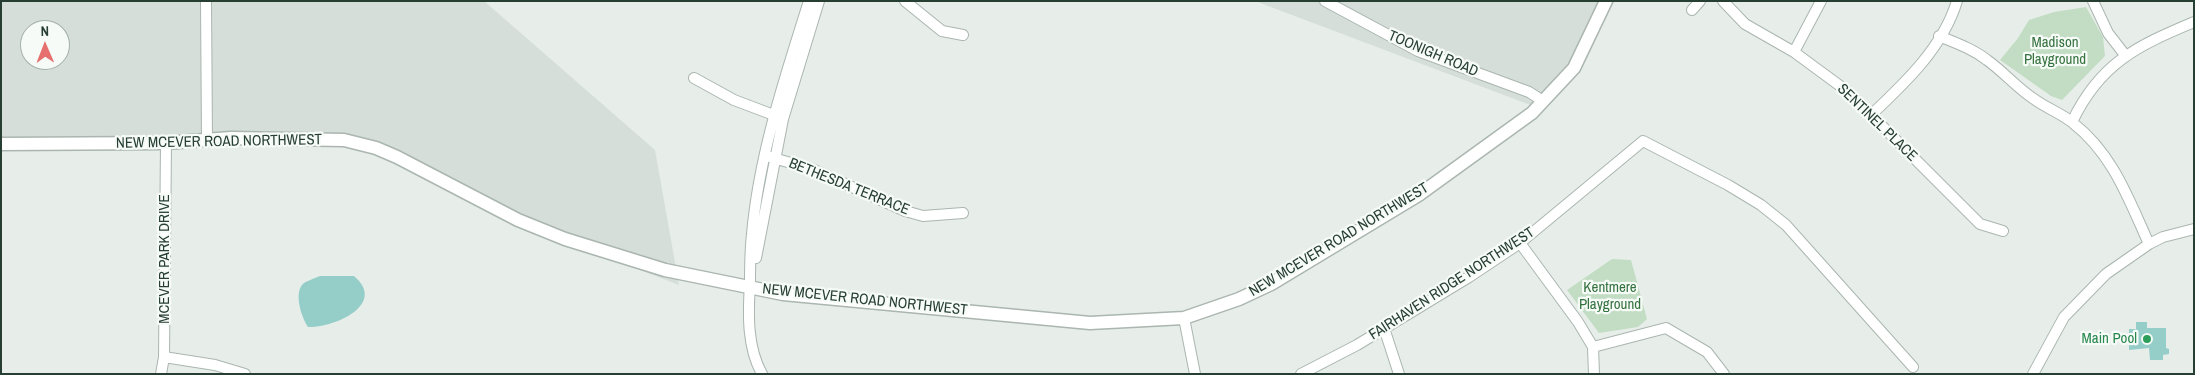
<!DOCTYPE html>
<style>
body{margin:0}
#map{position:relative;width:2195px;height:375px;overflow:hidden;background:#e7eee9;font-family:"Archivo Narrow",sans-serif}
canvas{display:block}
.frame{position:absolute;inset:0;border:2px solid #273f33;pointer-events:none}
.north{position:absolute;left:20px;top:20px;width:50px;height:50px;box-sizing:border-box;background:#f7fbf8;border:1px solid #a4b0a9;border-radius:50%;rotate:359deg;font-size:14px;font-weight:700;line-height:20px;text-align:center;color:#273f33}
.north::after{content:'';display:block;margin:auto;width:18px;height:22px;background:#e5706e;clip-path:polygon(50% 0,100% 100%,50% 72%,0 100%)}
</style>
<div id="map">
<canvas width="2195" height="375"></canvas>
<div class="frame"></div>
<div class="north">N</div>
</div>
<script>
const ctx = document.querySelector('canvas').getContext('2d');
ctx.lineJoin = 'round';
function paint(path, color) { ctx.fillStyle = color; ctx.fill(path, 'evenodd'); }
function stroke(path, color, width, dash) { ctx.strokeStyle = color; ctx.lineWidth = width; ctx.lineCap = dash ? 'butt' : 'round'; ctx.setLineDash(dash || []); ctx.stroke(path); }
function label(font, color, halo, rows, align = 'center') {
  ctx.font = font + ' "Archivo Narrow",sans-serif'; ctx.lineWidth = 4.5; ctx.setLineDash([]); ctx.textBaseline = 'middle'; ctx.strokeStyle = halo; ctx.fillStyle = color; for (const [text, x, y, turn = 0] of rows) {
    ctx.save(); ctx.translate(x, y); ctx.rotate((+turn || 0) * Math.PI / 180); ctx.textAlign = isNaN(turn) ? turn : align; if (halo) ctx.strokeText(text, 0, 0); ctx.fillText(text, 0, 0); ctx.restore();
  }
}
const built = new Path2D(`
 M 1,1 L 484,1 L 655,150 L 679,285 L 562,240 L 369,149 L 314,137 L 1,139 ZM 30,30 L 60,30 L 60,60 L 30,60 Z
 M 1255,1 L 1615,1 L 1541,109 Z`);
const green = new Path2D(`
 M 2086,7 L 2103,37 L 2105,56 L 2062,100 L 2051,96 L 2000,60 L 2018,38 L 2029,20 L 2054,12 Z
 M 1612,259 L 1631,260 L 1647,319 L 1638,327 L 1599,333 L 1567,290 Z`);
const water = new Path2D(`
 M 320,276 L 354,276 C 388,305 333,328 308,327 C 302,318 294,295 302,285 C 305,281 314,279 320,276 Z
 M 2136,322 L 2147,322 L 2147,328 L 2166,328 L 2166,348 L 2169,349 L 2169,354 L 2163,355 L 2163,360 L 2150,360 L 2149,348 L 2129,350 L 2129,329 L 2136,329 Z`);
const minor = new Path2D(`
 M 206,1 L 207,140
 M 905,1 L 942,31 L 963,35
 M 1325,1 L 1418,51 L 1529,92 L 1543,101
 M 1723,1 L 1745,24 L 1794,52 L 1847,91 L 1980,224 L 2003,231
 M 2093,1 L 2108,33 L 2125,55
 M 1692,10 L 1700,1
 M 1939,36 C 1956,43 1973,49 1987,60 C 2004,72 2017,88 2034,99 C 2046,108 2061,113 2073,123 C 2113,154 2129,200 2149,244
 M 1794,52 L 1821,1
 M 694,78 L 734,100 L 779,117
 M 1872,114 C 1906,82 1943,47 1957,1
 M 2072,122 C 2100,63 2137,46 2194,22
 M 770,157 L 812,169 L 905,211 L 923,216 L 963,213
 M 1520,243 L 1578,322 L 1593,347 L 1594,374
 M 756,258 L 783,119 L 819,1
 M 1184,318 L 1195,374
 M 1384,328 L 1399,374
 M 1593,347 L 1666,328 L 1707,352 L 1724,374
 M 164,357 L 215,365 L 245,374
 M 161,374 L 164,357 L 166,143
 M 762,374 C 747,347 748,314 750,284 C 750,268 750,251 752,234 C 759,155 785,77 809,1
 M 1301,374 L 1357,345 L 1469,277 L 1520,243 L 1643,141 L 1728,185 L 1761,205 L 1786,225 L 1913,367
 M 2033,374 L 2064,317 L 2106,274 L 2149,244 L 2163,237 L 2194,229`);
const tertiary = new Path2D(`
 M 1,144 L 166,143 L 231,138 L 344,140 L 376,148 L 397,157 L 518,220 L 565,239 L 665,270 L 783,294 L 1027,317 L 1090,323 L 1184,318 L 1239,299 L 1271,284 L 1420,194 L 1532,113 L 1574,68 L 1606,1`);
const markers = [
 [2147,339,5,"#2e9e5b"]
];
const parkNames = [
 ["Madison",2055,43],
 ["Playground",2055,60],
 ["Kentmere",1610,288],
 ["Playground",1610,305]
];
const streetNames = [
 ["TOONIGH ROAD",1433,54,23],
 ["SENTINEL PLACE",1877,123,44],
 ["NEW MCEVER ROAD NORTHWEST",219,142,-1],
 ["BETHESDA TERRACE",849,187,22],
 ["NEW MCEVER ROAD NORTHWEST",1339,240,-31],
 ["MCEVER PARK DRIVE",165,259,-90],
 ["FAIRHAVEN RIDGE NORTHWEST",1452,284,-33],
 ["NEW MCEVER ROAD NORTHWEST",865,300,6]
];
const leisureNames = [
 ["Main Pool",2137,339]
];
paint(built, '#d5ded8');
paint(green, '#c2ddc3');
paint(water, '#95cdc9');
stroke(minor, '#aab6af', 12);
stroke(tertiary, '#aab6af', 15);
stroke(minor, '#fff', 10);
stroke(tertiary, '#fff', 12);
for (const [x, y, r, color] of markers) { const dot = new Path2D(); dot.arc(x, y, r, 0, 2 * Math.PI); ctx.fillStyle = color; ctx.fill(dot); stroke(dot, '#f7fbf8', 2); }
label('15px', '#35723f', '#f7fbf8', parkNames);
label('15px', '#273f33', '#f7fbf8', streetNames);
label('15px', '#27864d', '#f7fbf8', leisureNames, 'right');
</script>
